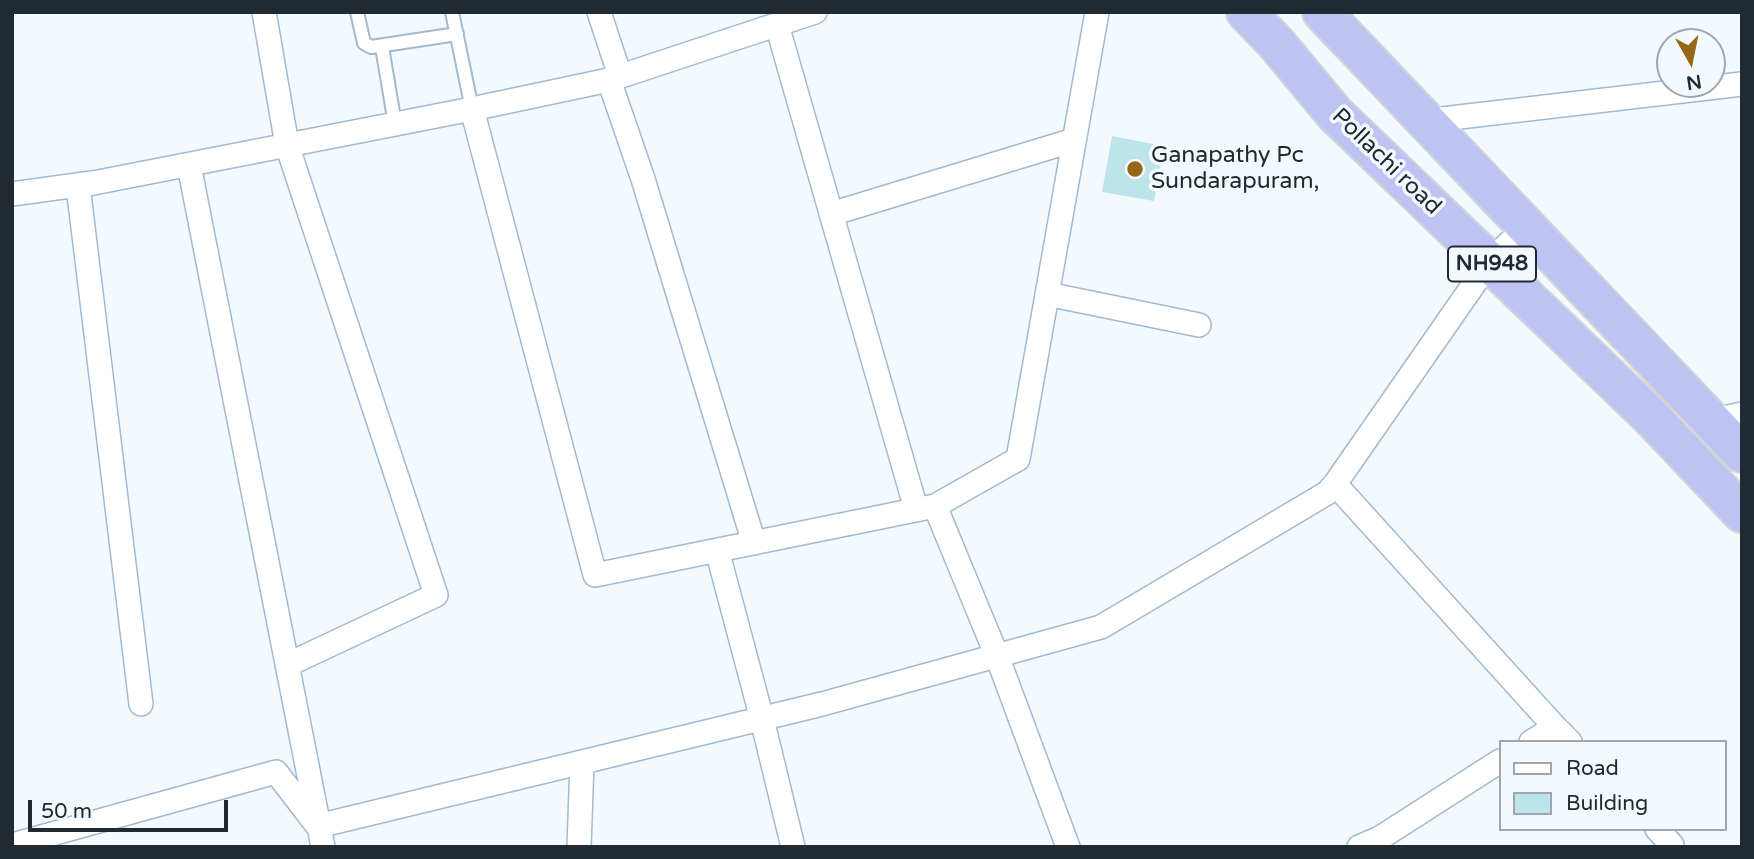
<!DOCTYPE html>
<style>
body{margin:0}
#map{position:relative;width:1754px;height:859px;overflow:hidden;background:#f4f9fe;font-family:"Varela Round",sans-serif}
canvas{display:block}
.frame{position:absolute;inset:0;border:14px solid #202a32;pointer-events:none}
.legend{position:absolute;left:1499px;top:740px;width:228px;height:91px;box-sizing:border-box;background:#f4f9fe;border:2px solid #9fa6ac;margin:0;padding:9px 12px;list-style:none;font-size:21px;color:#202a32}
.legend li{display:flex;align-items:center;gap:14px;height:35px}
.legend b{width:35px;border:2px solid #9fa6ac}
.north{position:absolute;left:1656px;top:28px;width:70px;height:70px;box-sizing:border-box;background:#f4f9fe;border:2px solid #9fa6ac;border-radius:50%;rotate:171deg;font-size:19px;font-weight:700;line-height:28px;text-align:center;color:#202a32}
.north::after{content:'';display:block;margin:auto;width:24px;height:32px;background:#966717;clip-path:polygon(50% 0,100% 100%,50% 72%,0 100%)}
.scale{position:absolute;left:28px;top:800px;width:200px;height:32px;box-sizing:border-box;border:4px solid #202a32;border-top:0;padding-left:9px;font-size:21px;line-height:24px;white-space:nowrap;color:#202a32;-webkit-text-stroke:5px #f4f9fe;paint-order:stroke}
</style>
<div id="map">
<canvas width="1754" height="859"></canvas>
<div class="frame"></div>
<ul class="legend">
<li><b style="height:9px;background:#fff"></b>Road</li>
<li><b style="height:19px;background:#bde3eb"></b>Building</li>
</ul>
<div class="north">N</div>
<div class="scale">50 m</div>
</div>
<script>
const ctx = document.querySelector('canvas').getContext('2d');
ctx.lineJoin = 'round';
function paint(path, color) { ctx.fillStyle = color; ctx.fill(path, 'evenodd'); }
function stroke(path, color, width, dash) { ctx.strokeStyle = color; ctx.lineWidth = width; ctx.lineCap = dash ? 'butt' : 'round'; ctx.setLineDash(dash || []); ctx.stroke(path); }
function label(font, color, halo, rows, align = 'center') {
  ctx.font = font + ' "Varela Round",sans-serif'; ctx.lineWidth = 7; ctx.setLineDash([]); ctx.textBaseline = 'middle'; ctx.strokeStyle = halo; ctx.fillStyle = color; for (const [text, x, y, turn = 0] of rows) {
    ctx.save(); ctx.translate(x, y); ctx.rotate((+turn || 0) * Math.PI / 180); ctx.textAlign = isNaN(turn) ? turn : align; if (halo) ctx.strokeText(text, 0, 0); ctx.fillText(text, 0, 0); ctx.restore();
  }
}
const building = new Path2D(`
 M 1112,136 L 1164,146 L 1154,201 L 1102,192 Z`);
const lane = new Path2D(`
 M 357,12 L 364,43 L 371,47 L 457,34
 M 452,12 L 472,109
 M 382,47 L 395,124`);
const street = new Path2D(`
 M 264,12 L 287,145 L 436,595 L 287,665
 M 599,12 L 620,76
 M 815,12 L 609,80 L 472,109 L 595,575 L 935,506
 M 777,25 L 916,509
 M 609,80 L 643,179 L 754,543
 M 1425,121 L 1742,84
 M 189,165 L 323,847
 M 12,194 L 92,183
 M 831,214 L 1074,140
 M 1047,294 L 1199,325
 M 1712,421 L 1742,414
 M 1335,484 L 1555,727 L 1531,742
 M 717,550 L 762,719 L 793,847
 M 141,704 L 78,186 L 472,109
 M 1555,727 L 1570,742
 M 318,826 L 822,704 L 1101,627 L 1327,493 L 1335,484 L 1490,261 L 1526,227
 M 1657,829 L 1672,845
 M 12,845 L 276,772 L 316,824
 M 579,847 L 582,762
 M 1068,847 L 997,656 L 935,506 L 1018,459 L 1097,12
 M 1359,847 L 1380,838 L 1500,761`);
const highway = new Path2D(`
 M 1246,12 L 1276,43 L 1335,114 L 1650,416 L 1742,513
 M 1322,12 L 1742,453`);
const markers = [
 [1135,169,9,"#966717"]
];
const shields = [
 [1492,264,88]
];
const shieldNames = [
 ["NH948",1492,264]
];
const poiNames = [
 ["Ganapathy Pc",1151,156],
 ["Sundarapuram,",1151,182]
];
const streetNames = [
 ["Pollachi road",1386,162,44]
];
paint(building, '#bde3eb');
stroke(lane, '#a1bad0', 16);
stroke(street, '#a1bad0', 26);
stroke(highway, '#d2d4d6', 42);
stroke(lane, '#fff', 12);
stroke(street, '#fff', 23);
stroke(highway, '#bdc4f3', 38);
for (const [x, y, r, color] of markers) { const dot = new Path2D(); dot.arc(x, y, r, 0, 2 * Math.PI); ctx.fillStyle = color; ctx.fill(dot); stroke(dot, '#f4f9fe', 2.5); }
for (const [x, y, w] of shields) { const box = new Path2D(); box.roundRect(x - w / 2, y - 17.5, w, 35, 5); ctx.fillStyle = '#f4f9fe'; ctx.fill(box); stroke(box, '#202a32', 2); }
label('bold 21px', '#202a32', null, shieldNames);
label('23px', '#202a32', '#f4f9fe', poiNames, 'left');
label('23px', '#202a32', '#f4f9fe', streetNames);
</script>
